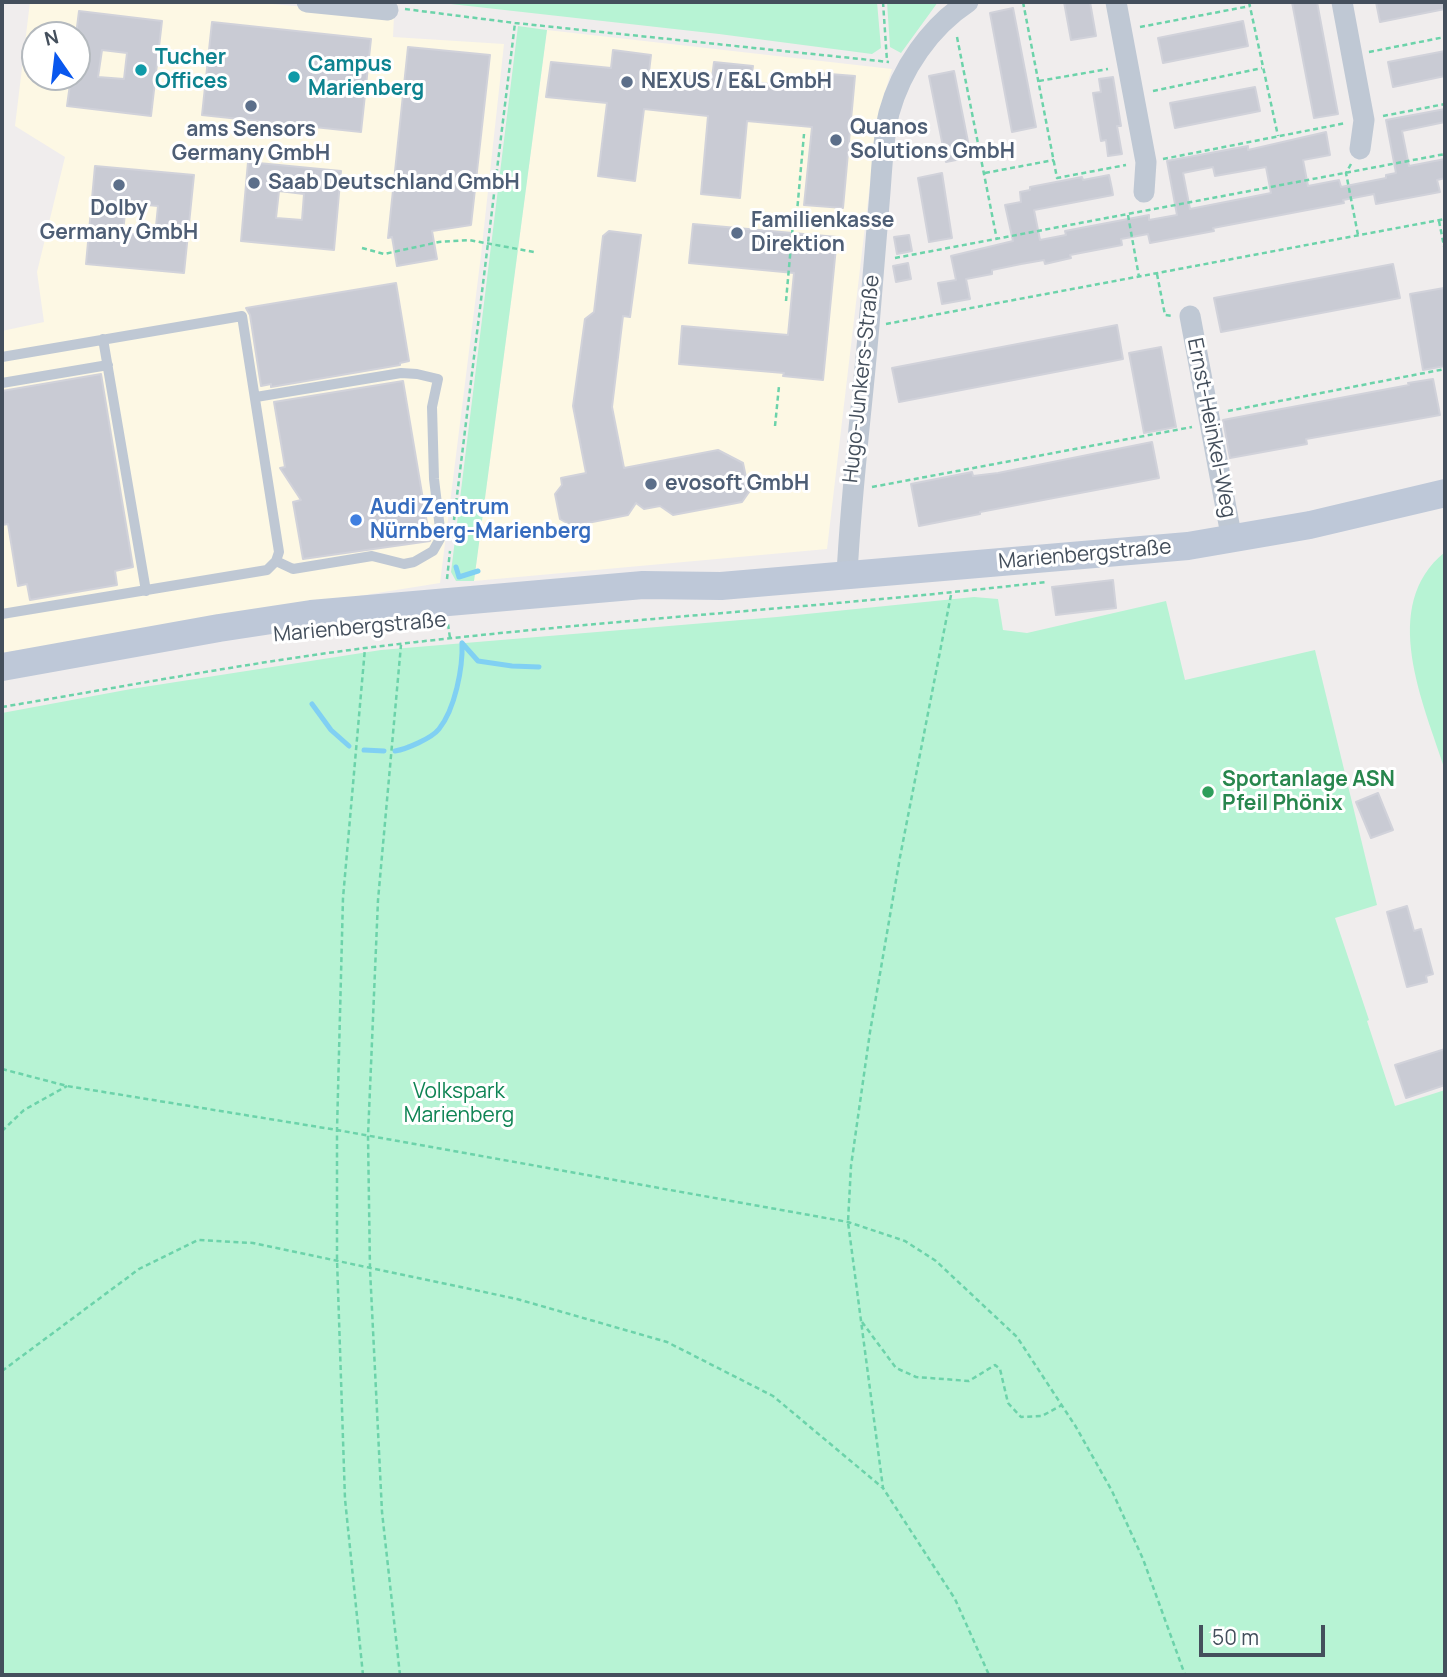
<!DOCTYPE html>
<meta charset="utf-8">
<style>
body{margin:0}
#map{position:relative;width:1447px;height:1677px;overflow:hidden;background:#f0eded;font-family:Manrope,sans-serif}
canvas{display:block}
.frame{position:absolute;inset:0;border:4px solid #444f5c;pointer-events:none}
.north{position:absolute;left:21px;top:21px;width:70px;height:70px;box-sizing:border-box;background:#fff;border:2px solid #b4b9be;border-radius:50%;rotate:346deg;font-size:19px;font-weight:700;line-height:28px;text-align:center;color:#444f5c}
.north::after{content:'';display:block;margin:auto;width:24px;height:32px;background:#0957ee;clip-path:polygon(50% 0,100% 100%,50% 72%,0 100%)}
.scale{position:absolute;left:1199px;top:1625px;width:126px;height:32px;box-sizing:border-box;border:4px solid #444f5c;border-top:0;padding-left:9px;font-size:21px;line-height:24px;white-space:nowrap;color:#444f5c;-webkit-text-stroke:5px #fff;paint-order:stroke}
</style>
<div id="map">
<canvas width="1447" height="1677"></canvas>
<div class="frame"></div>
<div class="north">N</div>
<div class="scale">50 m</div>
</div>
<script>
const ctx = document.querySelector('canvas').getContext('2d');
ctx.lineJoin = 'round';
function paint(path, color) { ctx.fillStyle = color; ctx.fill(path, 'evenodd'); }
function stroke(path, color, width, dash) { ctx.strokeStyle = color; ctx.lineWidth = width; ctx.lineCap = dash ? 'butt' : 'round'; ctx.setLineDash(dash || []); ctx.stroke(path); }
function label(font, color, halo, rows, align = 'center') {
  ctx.font = font + ' Manrope,sans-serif'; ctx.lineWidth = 6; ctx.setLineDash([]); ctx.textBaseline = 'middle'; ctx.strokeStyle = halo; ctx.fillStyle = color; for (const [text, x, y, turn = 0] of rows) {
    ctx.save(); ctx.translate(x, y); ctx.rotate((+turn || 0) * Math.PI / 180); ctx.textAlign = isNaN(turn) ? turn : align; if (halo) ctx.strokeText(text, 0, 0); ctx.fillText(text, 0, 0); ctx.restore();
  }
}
const commercial = new Path2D(`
 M 30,2 L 250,2 L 394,15 L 393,37 L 504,44 L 481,255 L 440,583 L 2,653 L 2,331 L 44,322 L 37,272 L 65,157 L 15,126 ZM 35,35 L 77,35 L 77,77 L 35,77 Z
 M 547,30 L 892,69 L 881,105 L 874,150 L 827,549 L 474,581 Z`);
const green = new Path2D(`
 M 433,2 L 877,2 L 881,48 L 872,54 L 719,34 Z
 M 887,2 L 938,2 L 901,53 L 890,47 Z
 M 518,26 L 547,30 L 474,581 L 456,581 L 451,572 Z
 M 1445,552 L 1445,770 C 1424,704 1378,606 1445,552 Z
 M 974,597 L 998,599 L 1003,630 L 1027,633 L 1166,601 L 1185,680 L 1315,650 L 1377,905 L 1335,918 L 1369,1020 L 1367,1021 L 1395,1106 L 1445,1090 L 1445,1675 L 2,1675 L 2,713 L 131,689 L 381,650 L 777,617 Z`);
const stream = new Path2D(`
 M 456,567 L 459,577 L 478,571
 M 462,643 L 478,661 L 512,666 L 539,667
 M 312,704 L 331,730 L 349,746
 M 364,750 L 384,751
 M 395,751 C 407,749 432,738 439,729 C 455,709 463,668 462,643`);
const building = new Path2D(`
 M 1064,2 L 1090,2 L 1096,36 L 1071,40 Z
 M 1292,2 L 1317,2 L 1338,114 L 1314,118 Z
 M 1376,2 L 1445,2 L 1445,9 L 1380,22 Z
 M 1013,8 L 1036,127 L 1012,132 L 990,13 Z
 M 79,11 L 162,21 L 151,116 L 67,106 L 71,77 L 77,77 L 76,35 ZM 102,50 L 127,53 L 124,79 L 98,77 Z
 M 1243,21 L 1248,46 L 1163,63 L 1158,38 Z
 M 212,22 L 371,39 L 361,132 L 202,115 Z
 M 408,47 L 490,55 L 471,225 L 432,231 L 437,259 L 397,266 L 392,237 L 388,238 Z
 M 613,50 L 651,55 L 649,72 L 712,78 L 714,62 L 753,66 L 751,82 L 816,89 L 817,73 L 855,76 L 843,208 L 804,205 L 812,127 L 747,121 L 740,198 L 701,194 L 708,116 L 644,109 L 635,181 L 598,176 L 607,103 L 546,97 L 551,62 L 611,68 Z
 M 1445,51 L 1445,76 L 1393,87 L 1388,62 Z
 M 954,71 L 971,157 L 946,162 L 929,76 Z
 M 1113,77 L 1121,126 L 1117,126 L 1122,154 L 1108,156 L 1106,140 L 1101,141 L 1093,93 L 1101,92 L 1099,79 Z
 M 1255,87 L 1260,111 L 1175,128 L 1170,103 Z
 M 1445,109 L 1445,122 L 1402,131 L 1409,166 L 1445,159 L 1445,178 L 1437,180 L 1440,192 L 1376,204 L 1374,194 L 1343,200 L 1344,203 L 1213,228 L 1214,231 L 1150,243 L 1148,234 L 1121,239 L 1122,245 L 1070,255 L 1071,258 L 1045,264 L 1044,260 L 1021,264 L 992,270 L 992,274 L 966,279 L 970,299 L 942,304 L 938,283 L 956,280 L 951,256 L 1013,241 L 1005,205 L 1021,202 L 1020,192 L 1030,190 L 1030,187 L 1082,177 L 1083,180 L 1109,175 L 1112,189 L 1113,195 L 1034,210 L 1040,240 L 1066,235 L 1065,231 L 1149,215 L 1149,220 L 1177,215 L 1167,161 L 1248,146 L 1248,150 L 1326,132 L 1330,155 L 1303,160 L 1308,186 L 1339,180 L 1341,187 L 1386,178 L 1386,175 L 1396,173 L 1386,120 ZM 1213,167 L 1215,176 L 1266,167 L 1271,193 L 1190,209 L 1183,173 Z
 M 248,162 L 341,171 L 334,250 L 241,241 ZM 279,191 L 304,194 L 302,220 L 276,218 Z
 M 95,166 L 194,175 L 184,273 L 86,264 ZM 126,203 L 158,206 L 155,236 L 123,233 Z
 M 942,173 L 952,238 L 929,242 L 918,178 Z
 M 693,224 L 837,237 L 823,380 L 783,376 L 784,373 L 679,364 L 682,326 L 788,335 L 794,273 L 689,263 Z
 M 609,231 L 641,235 L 630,317 L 623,316 L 612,407 L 624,468 L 718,450 L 743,463 L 749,492 L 742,502 L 673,515 L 660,506 L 644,509 L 636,503 L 628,515 L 572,526 L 560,519 L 555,494 L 562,485 L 561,478 L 586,473 L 573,406 L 585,319 L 594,312 L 603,236 Z
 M 909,235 L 912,251 L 897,254 L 894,237 Z
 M 908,263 L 911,279 L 896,282 L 893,266 Z
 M 1393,264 L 1400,298 L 1221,332 L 1214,298 Z
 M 396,283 L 409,361 L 400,363 L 400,365 L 271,387 L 271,384 L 261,386 L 250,315 L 246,308 Z
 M 1444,288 L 1445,366 L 1423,370 L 1410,294 Z
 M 1117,325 L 1123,359 L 899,402 L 892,368 Z
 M 1161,347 L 1176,427 L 1144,433 L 1129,353 Z
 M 101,374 L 133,567 L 115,571 L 117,585 L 30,600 L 27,584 L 18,586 L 8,524 L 2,525 L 2,391 Z
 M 1433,379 L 1440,415 L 1306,439 L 1307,444 L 1230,458 L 1223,420 L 1409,385 L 1408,383 Z
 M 403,381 L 430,541 L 303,559 L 293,502 L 301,500 L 280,468 L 285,467 L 274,402 Z
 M 1152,442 L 1159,478 L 980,512 L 980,514 L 919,526 L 911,484 L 972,472 L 973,476 L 998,473 Z
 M 1113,580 L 1116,608 L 1056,615 L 1052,587 Z
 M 1378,793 L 1393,830 L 1371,838 L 1356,802 Z
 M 1407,906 L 1414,931 L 1421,929 L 1433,974 L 1426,976 L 1427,982 L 1407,987 L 1387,912 Z
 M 1445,1049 L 1445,1085 L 1406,1098 L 1395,1065 Z`);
const path = new Path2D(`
 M 883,2 L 887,61
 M 1023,2 L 1057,178 L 1126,165
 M 1249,2 L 1278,136
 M 405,9 L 515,23 L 889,62
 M 1140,27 L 1250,6
 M 957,37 L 997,240
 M 1369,52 L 1445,37
 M 1039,81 L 1108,69
 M 1153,91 L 1262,68
 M 1383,116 L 1445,104
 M 1163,159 L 1346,123
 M 1351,164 L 1346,173 L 1358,235
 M 985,173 L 1054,160
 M 1128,215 L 1139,277
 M 1439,221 L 1445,251
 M 796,223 L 804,134
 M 362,248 L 384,254 L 439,242 L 469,240 L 534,252
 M 895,258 L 1445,154
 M 1157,274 L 1165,315 L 1172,316
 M 786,301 L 793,223
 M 886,324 L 1445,219
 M 1228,411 L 1445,369
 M 775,426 L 779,386
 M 872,487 L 1192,427
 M 454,520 L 515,23
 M 447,579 L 450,551
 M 951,595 L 900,857 L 870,1032 L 851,1166 L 848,1222 L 883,1488 L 955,1599 L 989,1675
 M 448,624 L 450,638
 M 2,707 C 134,685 266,659 399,644 C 614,619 831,607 1046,582
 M 2,1069 L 67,1086 L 337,1130 L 848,1222 L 905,1241 L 936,1261 L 1017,1337 L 1076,1427 L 1112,1491 L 1143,1559 L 1185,1675
 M 2,1131 L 24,1110 L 67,1086
 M 862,1322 L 896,1368 L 916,1377 L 969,1381 L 995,1365 L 1000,1369 L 1008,1403 L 1021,1417 L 1042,1416 L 1062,1405
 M 2,1371 L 139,1269 L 198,1240 L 253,1243 L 517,1299 L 667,1342 L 773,1396 L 883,1488
 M 363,1675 L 345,1499 L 337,1259 L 337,1130 L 343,898 L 365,648
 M 400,1675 L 382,1512 L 370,1269 L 368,1136 L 378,900 L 401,645`);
const lane = new Path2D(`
 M 103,339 L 146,591
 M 2,357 L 242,316 L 279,552 L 276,561 L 267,570 L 2,614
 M 2,383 L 108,365
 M 256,397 L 401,373 L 417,374 L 438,379 L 432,407 L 434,479 L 441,537 L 433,551 L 414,562 L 404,564 L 372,556 L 293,569 L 276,561`);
const street = new Path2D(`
 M 307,2 L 388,10
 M 1116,2 L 1146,162 L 1144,192
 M 1342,2 L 1364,120 L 1360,149
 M 1190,316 L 1232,540
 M 847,575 C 851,491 862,408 869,325 C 873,281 876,236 880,192 C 882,166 883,138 889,113 C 901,69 930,27 968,2`);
const secondary = new Path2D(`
 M 2,667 L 219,628 L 311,614 L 643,585 L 721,586 L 1188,546 L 1310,525 L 1445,493`);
const markers = [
 [141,70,7,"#0f9aa8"],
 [294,77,7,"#0f9aa8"],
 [627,82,7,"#5c6f8a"],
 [251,106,7,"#5c6f8a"],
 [836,140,7,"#5c6f8a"],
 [254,183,7,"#5c6f8a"],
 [119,185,7,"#5c6f8a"],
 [737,233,7,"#5c6f8a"],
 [651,484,7,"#5c6f8a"],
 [356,520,7,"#3f7fe0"],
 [1208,792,7,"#2e9e5b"]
];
const cultureNames = [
 ["Tucher",155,58],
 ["Offices",155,82],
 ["Campus",308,65],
 ["Marienberg",308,89]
];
const serviceNames = [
 ["NEXUS / E&L GmbH",641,82],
 ["Quanos",850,128],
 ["Solutions GmbH",850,152],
 ["ams Sensors",251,130,"center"],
 ["Germany GmbH",251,154,"center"],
 ["Saab Deutschland GmbH",268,183],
 ["Dolby",119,209,"center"],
 ["Germany GmbH",119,233,"center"],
 ["Familienkasse",751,221],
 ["Direktion",751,245],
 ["evosoft GmbH",665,484]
];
const streetNames = [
 ["Hugo-Junkers-Straße",862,379,-84],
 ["Ernst-Heinkel-Weg",1211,428,79],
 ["Marienbergstraße",1085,555,-5],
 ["Marienbergstraße",360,628,-5]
];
const shopNames = [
 ["Audi Zentrum",370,508],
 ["Nürnberg-Marienberg",370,532]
];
const leisureNames = [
 ["Sportanlage ASN",1222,780],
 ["Pfeil Phönix",1222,804]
];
const parkNames = [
 ["Volkspark",459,1092],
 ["Marienberg",459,1116]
];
paint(commercial, '#fdf8e4');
paint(green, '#b7f3d4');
stroke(stream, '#80d0f3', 5);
paint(building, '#c9cbd4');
stroke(building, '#d1d2da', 2);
stroke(path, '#6cd3aa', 2.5, [5, 3.5]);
stroke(lane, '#bfc8d4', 10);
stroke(street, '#bfc8d4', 21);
stroke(secondary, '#bec8d8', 28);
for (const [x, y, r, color] of markers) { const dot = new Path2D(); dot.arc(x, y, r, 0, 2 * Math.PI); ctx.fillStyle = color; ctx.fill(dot); stroke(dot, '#fff', 2.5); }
label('bold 21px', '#0d838f', '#fff', cultureNames, 'left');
label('bold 21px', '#4e5e75', '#fff', serviceNames, 'left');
label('21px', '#444f5c', '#fff', streetNames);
label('bold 21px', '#366cbe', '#fff', shopNames, 'left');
label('bold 21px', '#27864d', '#fff', leisureNames, 'left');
label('21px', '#0f8454', '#fff', parkNames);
</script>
